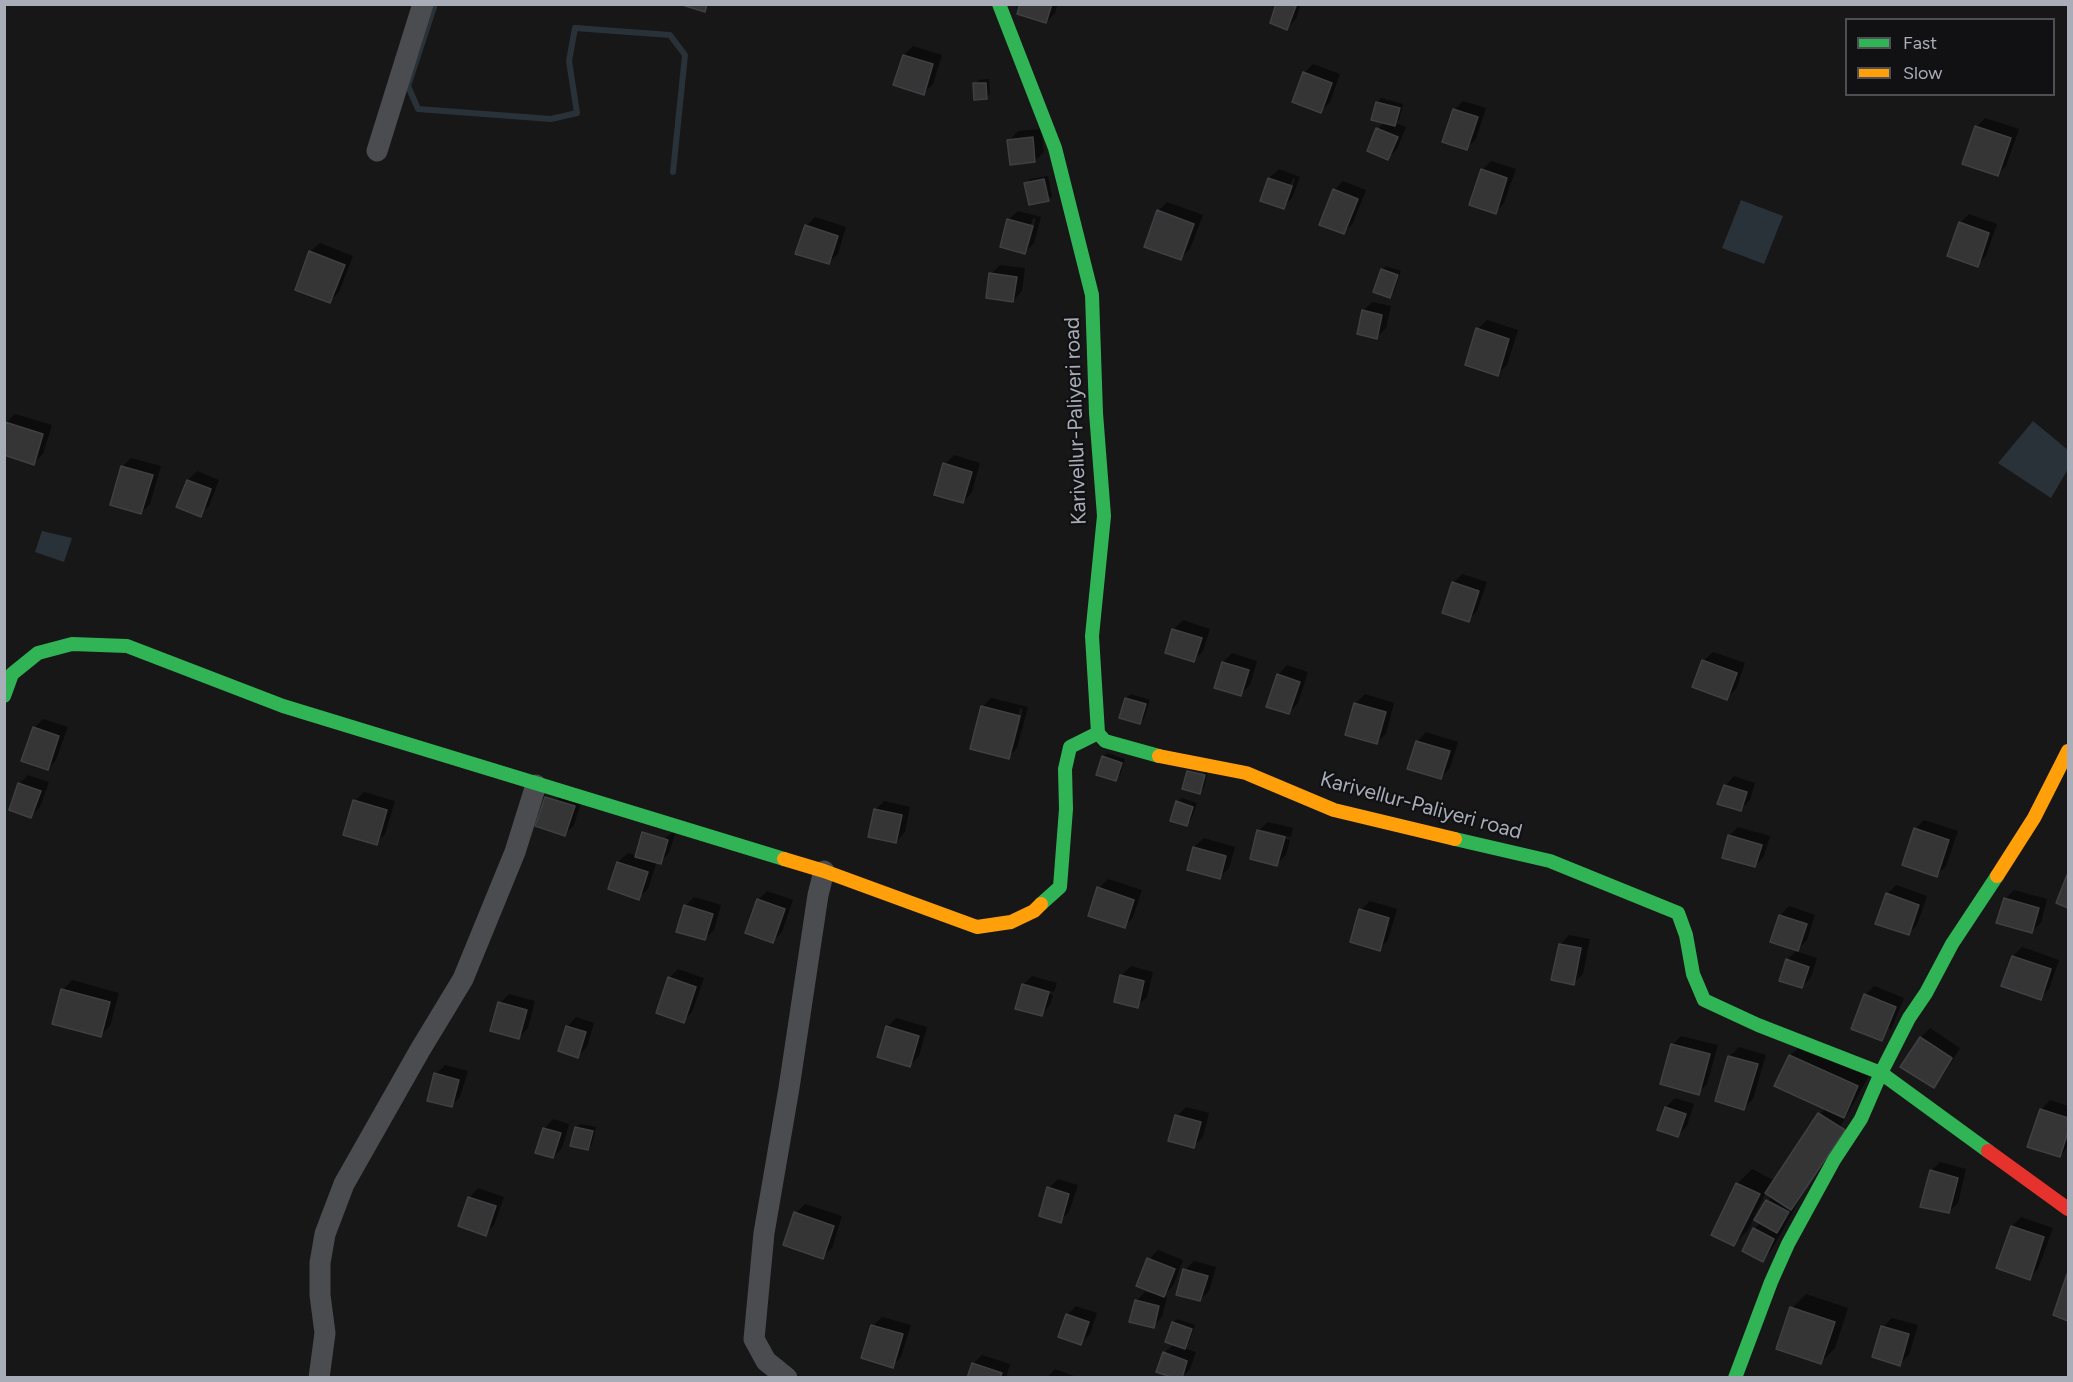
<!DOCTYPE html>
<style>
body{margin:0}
#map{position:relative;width:2073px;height:1382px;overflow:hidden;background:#171717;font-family:Figtree,sans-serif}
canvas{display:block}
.frame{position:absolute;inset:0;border:6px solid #a8adb8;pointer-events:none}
.legend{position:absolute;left:1845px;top:18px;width:210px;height:78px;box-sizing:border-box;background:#111113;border:2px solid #4d4f55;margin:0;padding:8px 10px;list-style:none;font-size:18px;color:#a8adb8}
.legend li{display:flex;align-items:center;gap:12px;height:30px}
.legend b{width:30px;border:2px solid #4d4f55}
</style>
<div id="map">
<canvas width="2073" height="1382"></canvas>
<div class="frame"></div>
<ul class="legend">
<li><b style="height:8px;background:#30b455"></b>Fast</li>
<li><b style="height:8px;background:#ff9f0a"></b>Slow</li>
</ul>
</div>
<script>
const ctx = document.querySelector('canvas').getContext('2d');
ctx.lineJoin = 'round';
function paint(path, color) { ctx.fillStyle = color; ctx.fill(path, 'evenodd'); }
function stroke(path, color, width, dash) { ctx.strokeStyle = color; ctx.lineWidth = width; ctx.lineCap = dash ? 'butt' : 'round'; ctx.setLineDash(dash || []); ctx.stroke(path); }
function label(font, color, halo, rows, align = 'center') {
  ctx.font = font + ' Figtree,sans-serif'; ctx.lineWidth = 4.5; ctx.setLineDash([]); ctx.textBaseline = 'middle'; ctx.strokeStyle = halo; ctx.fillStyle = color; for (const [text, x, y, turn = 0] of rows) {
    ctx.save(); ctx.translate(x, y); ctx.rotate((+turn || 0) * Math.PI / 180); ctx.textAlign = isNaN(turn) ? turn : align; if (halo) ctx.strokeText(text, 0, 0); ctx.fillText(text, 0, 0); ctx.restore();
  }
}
const water = new Path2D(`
 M 1741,200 L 1783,216 L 1764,264 L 1722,248 Z
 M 2033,421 L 2068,450 L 2068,469 L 2051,498 L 1998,463 Z
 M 42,531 L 72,538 L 64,562 L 35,552 Z`);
const shadow = new Path2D(`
 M 1022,4 L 1058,4 L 1055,13 L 1046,22 Z
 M 1278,4 L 1301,4 L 1296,19 L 1287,28 Z
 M 913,46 L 942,55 L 933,84 L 924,93 L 904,55 Z
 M 1313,64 L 1340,74 L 1330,102 L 1321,111 L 1304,73 Z
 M 989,79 L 990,94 L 986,98 L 975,84 L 979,80 Z
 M 1381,98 L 1403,104 L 1399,120 L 1396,123 L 1406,127 L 1397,149 L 1388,158 L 1378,129 L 1384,122 L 1377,103 Z
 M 1463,101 L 1486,108 L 1476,139 L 1467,148 L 1454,110 Z
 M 1985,118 L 2019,129 L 2006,166 L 1997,175 L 1976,127 Z
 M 1041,129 L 1044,152 L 1035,161 L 1009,141 L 1018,131 Z
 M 1491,161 L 1516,169 L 1504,203 L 1495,212 L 1482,170 Z
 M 1279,169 L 1300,177 L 1292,198 L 1283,207 L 1262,200 L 1269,178 ZM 1293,178 L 1295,179 L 1289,198 L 1286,198 Z
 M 1048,176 L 1052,196 L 1048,200 L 1026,184 L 1030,179 Z
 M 1343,181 L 1366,190 L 1353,223 L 1344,232 L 1334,190 Z
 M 1167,202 L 1203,215 L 1190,249 L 1181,258 L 1158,211 Z
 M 1018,211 L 1041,217 L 1034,243 L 1024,253 L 1008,220 ZM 1033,218 L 1036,219 L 1029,244 L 1026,244 Z
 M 1969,214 L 1997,224 L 1986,256 L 1977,265 L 1960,223 Z
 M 815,217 L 846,227 L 838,254 L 828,263 L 806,226 Z
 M 320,243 L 353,256 L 339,292 L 330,301 L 310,252 Z
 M 1000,265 L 1025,268 L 1022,291 L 1013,301 L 991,274 Z
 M 1386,266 L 1401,271 L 1394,292 L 1390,296 L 1382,270 Z
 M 1372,302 L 1391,306 L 1386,328 L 1377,337 L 1363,311 Z
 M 1487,320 L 1518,330 L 1507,365 L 1497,374 L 1478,329 Z
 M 15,414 L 52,425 L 43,454 L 34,463 L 4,454 L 4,428 L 6,423 Z
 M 954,455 L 980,463 L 972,492 L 963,502 L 945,464 Z
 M 131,458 L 161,466 L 150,504 L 141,513 L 122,467 Z
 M 197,471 L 219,480 L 209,506 L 200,515 L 188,480 Z
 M 1462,574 L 1487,582 L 1477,611 L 1468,620 L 1453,583 Z
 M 1183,620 L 1210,629 L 1203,651 L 1194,660 L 1167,652 L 1174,629 Z
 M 1713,652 L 1745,663 L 1736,689 L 1727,698 L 1703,661 Z
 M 1232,653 L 1257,661 L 1250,685 L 1241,694 L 1223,662 Z
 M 1287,665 L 1308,672 L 1298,703 L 1289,713 L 1278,675 Z
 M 1131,694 L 1150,700 L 1144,719 L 1139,723 L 1120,717 L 1126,698 Z
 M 1365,694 L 1394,703 L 1386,734 L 1376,743 L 1347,734 L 1356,703 Z
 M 991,698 L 1028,707 L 1017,748 L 1008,757 L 982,707 ZM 1020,708 L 1023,709 L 1013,748 L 1010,748 Z
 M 43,719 L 68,727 L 56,760 L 47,769 L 34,728 Z
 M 1426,732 L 1458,742 L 1450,768 L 1440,778 L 1417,742 Z
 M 1107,753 L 1125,759 L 1120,775 L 1116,779 L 1103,757 Z
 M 1208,771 L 1204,788 L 1199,792 L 1184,788 Z
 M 28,775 L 49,782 L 40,807 L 31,816 L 19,784 Z
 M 1734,776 L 1755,783 L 1750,800 L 1741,809 L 1725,786 Z
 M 556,788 L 583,797 L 574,825 L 565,834 Z
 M 364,792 L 395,801 L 385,834 L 376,843 L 355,801 Z
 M 1182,798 L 1197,803 L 1191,820 L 1187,824 L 1177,802 Z
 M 884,801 L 910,807 L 905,832 L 896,842 L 875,810 Z
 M 1924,820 L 1958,831 L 1946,866 L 1937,875 L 1915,829 Z
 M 1268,822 L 1293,828 L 1291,837 L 1263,830 L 1263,833 L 1290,840 L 1286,855 L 1277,864 L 1258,831 Z
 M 1738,827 L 1770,836 L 1764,856 L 1755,866 L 1729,836 Z
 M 676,831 L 669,853 L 660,862 L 657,861 L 648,889 L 638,898 L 609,888 L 618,862 L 628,853 L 637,856 Z
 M 1204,838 L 1235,847 L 1229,868 L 1220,877 L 1189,869 L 1194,847 Z
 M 1108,879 L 1142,890 L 1133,917 L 1124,927 L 1099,888 Z
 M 1896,885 L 1927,896 L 1917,925 L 1908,934 L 1887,894 Z
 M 2014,890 L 2047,899 L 2041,923 L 2031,932 L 2005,899 Z
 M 767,891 L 793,900 L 782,932 L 773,941 L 758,900 Z
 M 694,897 L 721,905 L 714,930 L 704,939 L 685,906 Z
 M 1370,901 L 1397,909 L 1388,940 L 1379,949 L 1361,910 Z
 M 1789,906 L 1815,915 L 1807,940 L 1798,949 L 1780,916 Z
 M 1569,935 L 1590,939 L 1583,974 L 1573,983 L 1560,945 Z
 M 2022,947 L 2059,960 L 2049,989 L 2040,998 L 2013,956 Z
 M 1796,951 L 1817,958 L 1811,977 L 1802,987 L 1787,960 Z
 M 1131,966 L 1153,972 L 1147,997 L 1137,1006 L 1122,975 Z
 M 678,969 L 704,978 L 692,1012 L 683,1021 L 669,978 Z
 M 1032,976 L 1057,983 L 1054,992 L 1027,984 L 1027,987 L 1053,995 L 1050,1005 L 1041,1015 L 1023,985 Z
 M 72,980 L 119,993 L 110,1026 L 101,1035 L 63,990 Z
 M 1874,986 L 1904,998 L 1891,1030 L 1865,995 Z
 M 509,994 L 535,1001 L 528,1028 L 519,1037 L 500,1003 Z
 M 576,1017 L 594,1023 L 587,1047 L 578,1056 L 567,1027 Z
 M 896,1018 L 927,1027 L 919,1056 L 910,1065 L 887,1027 Z
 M 1930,1028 L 1960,1048 L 1942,1077 L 1933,1086 L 1921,1037 Z
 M 1681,1036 L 1718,1045 L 1707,1084 L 1698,1093 L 1672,1045 Z
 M 1804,1042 L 1871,1072 L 1771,1251 L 1762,1260 L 1754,1229 L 1761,1222 L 1756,1220 L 1772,1196 L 1766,1192 L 1748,1230 L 1734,1244 L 1713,1234 L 1738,1183 L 1752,1169 L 1775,1181 L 1825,1108 L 1790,1056 Z
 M 1739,1047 L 1766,1055 L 1753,1099 L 1744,1108 L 1716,1100 L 1730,1056 Z
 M 445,1065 L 468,1071 L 460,1097 L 451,1106 L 436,1074 Z
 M 1675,1098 L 1694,1104 L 1687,1126 L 1678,1135 L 1666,1107 Z
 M 2050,1100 L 2068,1106 L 2068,1147 L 2060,1156 L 2041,1110 Z
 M 1186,1107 L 1209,1113 L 1203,1137 L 1194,1146 L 1177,1116 Z
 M 553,1119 L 569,1124 L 562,1148 L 553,1157 L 544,1129 Z
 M 580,1124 L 596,1127 L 592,1144 L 588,1149 L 576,1128 Z
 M 1940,1162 L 1966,1169 L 1958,1203 L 1948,1212 L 1931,1171 Z
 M 1058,1179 L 1078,1185 L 1069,1212 L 1060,1221 L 1049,1188 Z
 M 478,1188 L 504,1197 L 494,1225 L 485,1234 L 469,1198 Z
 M 805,1204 L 842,1216 L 832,1248 L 822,1257 L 796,1213 Z
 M 2021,1217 L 2053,1228 L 2038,1269 L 2029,1278 L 1998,1267 L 2012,1226 Z
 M 1158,1250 L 1183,1260 L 1173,1286 L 1163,1296 L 1167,1297 L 1162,1317 L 1153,1326 L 1136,1301 L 1145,1292 L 1156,1294 L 1149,1259 Z
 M 1194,1261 L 1216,1267 L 1209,1291 L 1200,1300 L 1185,1270 Z
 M 2068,1274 L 2068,1319 L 2054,1314 Z
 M 1806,1294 L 1848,1308 L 1835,1348 L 1821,1362 L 1792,1308 Z
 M 1076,1306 L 1097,1313 L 1090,1334 L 1081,1343 L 1067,1315 Z
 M 882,1317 L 911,1325 L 901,1357 L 892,1366 L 873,1326 Z
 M 1892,1318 L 1918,1325 L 1909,1355 L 1900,1364 L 1883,1327 Z
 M 1177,1319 L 1195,1325 L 1189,1343 L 1184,1348 L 1196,1352 L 1190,1369 L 1181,1378 L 1164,1353 L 1174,1344 L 1173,1323 Z
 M 982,1355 L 1010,1364 L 1006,1378 L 968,1378 L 973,1364 Z
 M 1055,1369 L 1077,1377 L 1076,1378 L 1047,1378 Z`);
const stream = new Path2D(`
 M 435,4 L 408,86 L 418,109 L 551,119 L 577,113 L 569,61 L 575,28 L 670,35 L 685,55 L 673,172`);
const building = new Path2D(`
 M 679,4 L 707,4 L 705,12 Z
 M 1020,4 L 1052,4 L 1046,23 L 1017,14 Z
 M 1276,4 L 1296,6 L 1287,30 L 1270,23 Z
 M 903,55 L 933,64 L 924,95 L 893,85 Z
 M 1303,72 L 1332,83 L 1321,113 L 1292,102 Z
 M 973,83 L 986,83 L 987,99 L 974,100 Z
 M 1376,102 L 1400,108 L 1395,126 L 1371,120 Z
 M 1453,109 L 1478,117 L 1467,150 L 1442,142 Z
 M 1975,126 L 2011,138 L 1998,176 L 1962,164 Z
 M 1376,128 L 1398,137 L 1388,160 L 1367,151 Z
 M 1033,137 L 1035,162 L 1010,165 L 1007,140 Z
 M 1481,169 L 1507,178 L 1496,214 L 1469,205 Z
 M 1268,178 L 1292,186 L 1284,209 L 1260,201 Z
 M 1044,179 L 1049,201 L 1029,205 L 1024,183 Z
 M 1333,189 L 1358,199 L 1344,234 L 1319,225 Z
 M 1157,210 L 1194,224 L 1181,260 L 1144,247 Z
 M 1007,219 L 1033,226 L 1025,254 L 1000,247 Z
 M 1959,222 L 1989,233 L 1978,267 L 1947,256 Z
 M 805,225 L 838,236 L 829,264 L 795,254 Z
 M 309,251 L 345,265 L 330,303 L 295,290 Z
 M 1381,269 L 1398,275 L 1390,298 L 1373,292 Z
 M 989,273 L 1017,277 L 1013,302 L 986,298 Z
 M 1362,310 L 1382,315 L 1377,339 L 1357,334 Z
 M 1476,328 L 1509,339 L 1498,376 L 1465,365 Z
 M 5,422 L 43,434 L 34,465 L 4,455 Z
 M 943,463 L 972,472 L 963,503 L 934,495 Z
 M 121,466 L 153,475 L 141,514 L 110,505 Z
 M 187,480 L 211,489 L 201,517 L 176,507 Z
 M 1452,582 L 1479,591 L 1469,622 L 1442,613 Z
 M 1172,629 L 1202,638 L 1194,662 L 1165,653 Z
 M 1702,660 L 1737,673 L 1727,700 L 1692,687 Z
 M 1222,662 L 1249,670 L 1241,696 L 1214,688 Z
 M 1277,674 L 1300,682 L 1289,714 L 1266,707 Z
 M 1125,698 L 1146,704 L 1140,724 L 1119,718 Z
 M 1354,703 L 1386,712 L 1377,744 L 1345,735 Z
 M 981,706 L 1020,716 L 1009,759 L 970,749 Z
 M 33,727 L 59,736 L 48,770 L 21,761 Z
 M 1416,741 L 1450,751 L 1441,779 L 1407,769 Z
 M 1102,756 L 1122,763 L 1116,781 L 1096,775 Z
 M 1187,771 L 1205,775 L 1200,794 L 1182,789 Z
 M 18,783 L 41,791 L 31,818 L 9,810 Z
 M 1724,785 L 1747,792 L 1741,811 L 1717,804 Z
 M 545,797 L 575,806 L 565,836 L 535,826 Z
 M 353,800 L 387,810 L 377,845 L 343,835 Z
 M 1176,801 L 1193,807 L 1187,826 L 1170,821 Z
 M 874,809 L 902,815 L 896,843 L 868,837 Z
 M 1914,828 L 1949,840 L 1937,877 L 1902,865 Z
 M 1257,830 L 1285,837 L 1277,866 L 1250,859 Z
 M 642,832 L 668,840 L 661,864 L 635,857 Z
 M 1728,835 L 1762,845 L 1755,867 L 1722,858 Z
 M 1193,847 L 1226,856 L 1220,879 L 1187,870 Z
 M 617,862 L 648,872 L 639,900 L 608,889 Z
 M 2067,875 L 2068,876 L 2068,908 L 2056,903 Z
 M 1097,887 L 1134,900 L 1125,928 L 1088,916 Z
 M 1886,893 L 1919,905 L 1909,935 L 1875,924 Z
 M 2004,898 L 2039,908 L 2032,933 L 1996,923 Z
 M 757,899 L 785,909 L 773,943 L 745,933 Z
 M 684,905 L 713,914 L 705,940 L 676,932 Z
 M 1359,909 L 1389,918 L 1380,951 L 1350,942 Z
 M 1779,915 L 1807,924 L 1798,951 L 1770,942 Z
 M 1559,944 L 1581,948 L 1574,985 L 1551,980 Z
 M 2012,956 L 2051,969 L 2041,1000 L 2001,986 Z
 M 1786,959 L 1809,967 L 1802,988 L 1779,981 Z
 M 1120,975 L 1144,981 L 1138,1008 L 1114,1002 Z
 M 668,977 L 696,987 L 684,1023 L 656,1013 Z
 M 1022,984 L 1049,992 L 1042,1016 L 1015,1009 Z
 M 61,989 L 110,1002 L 101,1037 L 52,1024 Z
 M 1864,994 L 1896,1007 L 1882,1041 L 1851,1029 Z
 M 498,1002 L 527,1010 L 519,1039 L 490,1031 Z
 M 566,1026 L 586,1032 L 578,1058 L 558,1051 Z
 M 886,1026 L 919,1036 L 910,1067 L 877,1057 Z
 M 1920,1037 L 1952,1058 L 1934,1088 L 1900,1067 Z
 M 1671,1044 L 1710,1054 L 1699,1095 L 1660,1084 Z
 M 1789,1055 L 1858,1086 L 1844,1118 L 1774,1086 Z
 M 1728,1056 L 1758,1064 L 1744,1110 L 1715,1101 Z
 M 434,1073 L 459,1080 L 452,1107 L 427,1101 Z
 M 1665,1107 L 1686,1114 L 1678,1137 L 1657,1130 Z
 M 2040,1109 L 2068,1118 L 2068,1132 L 2060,1157 L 2027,1147 Z
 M 1818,1113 L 1845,1130 L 1791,1210 L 1765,1193 Z
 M 1175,1115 L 1201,1122 L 1194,1148 L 1168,1141 Z
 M 575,1127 L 593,1131 L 588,1150 L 570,1146 Z
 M 543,1128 L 561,1133 L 553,1158 L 535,1153 Z
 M 1930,1170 L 1958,1178 L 1949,1213 L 1920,1207 Z
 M 1736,1183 L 1760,1194 L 1734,1246 L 1711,1235 Z
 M 1047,1187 L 1069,1194 L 1061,1223 L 1039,1216 Z
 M 468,1197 L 496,1206 L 486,1236 L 458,1226 Z
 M 1766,1200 L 1789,1212 L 1777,1233 L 1754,1220 Z
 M 794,1212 L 834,1226 L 823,1259 L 783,1245 Z
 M 2011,1226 L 2044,1237 L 2030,1280 L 1996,1268 Z
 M 1753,1228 L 1774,1239 L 1763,1262 L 1742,1251 Z
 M 1147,1258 L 1175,1269 L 1164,1297 L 1136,1286 Z
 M 1183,1269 L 1208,1276 L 1200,1301 L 1176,1295 Z
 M 2067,1274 L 2068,1274 L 2068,1321 L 2053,1315 Z
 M 1135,1300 L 1159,1306 L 1154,1328 L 1129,1322 Z
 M 1790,1307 L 1835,1322 L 1821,1364 L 1776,1349 Z
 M 1066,1314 L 1089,1322 L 1081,1345 L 1058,1337 Z
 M 1172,1322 L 1192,1329 L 1185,1349 L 1165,1342 Z
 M 871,1325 L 903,1334 L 893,1368 L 861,1358 Z
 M 1881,1326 L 1909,1334 L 1900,1366 L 1872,1357 Z
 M 1163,1352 L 1187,1361 L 1182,1378 L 1174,1378 L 1156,1372 Z
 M 972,1363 L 1002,1373 L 1000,1378 L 967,1378 Z`);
const street = new Path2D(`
 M 377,151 L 423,4
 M 319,1378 L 325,1333 L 320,1295 L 320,1263 L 325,1234 L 344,1184 L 420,1050 L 463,979 L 515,852 L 536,785
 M 787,1378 L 766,1361 L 754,1339 L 764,1233 L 789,1088 L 818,895 L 824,871`);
const fast = new Path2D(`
 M 999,4 L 1055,148 L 1092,295 L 1096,413 L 1104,516 L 1092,636 L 1098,733 L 1105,741 L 1159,756
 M 4,696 L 12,674 L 38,653 L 72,644 L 127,646 L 283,706 L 784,859
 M 1455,839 L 1550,861 L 1678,913 L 1686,935 L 1693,974 L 1704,1000 L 1758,1025 L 1881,1073 L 1988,1151
 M 1041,904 L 1060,887 L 1066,809 L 1065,769 L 1070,747 L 1098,733
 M 1735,1378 L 1771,1282 L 1788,1244 L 1834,1160 L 1861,1119 L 1881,1073 L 1909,1018 L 1926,993 L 1952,944 L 1997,876`);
const slow = new Path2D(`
 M 1159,756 L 1246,773 L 1334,810 L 1455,839
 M 784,859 L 824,871 L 977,927 L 1011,922 L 1034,911 L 1041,904
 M 1997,876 L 2034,818 L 2068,751`);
const jam = new Path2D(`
 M 1988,1151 L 2068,1209`);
const streetNames = [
 ["Karivellur-Paliyeri road",1076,421,-92],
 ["Karivellur-Paliyeri road",1421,806,15]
];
paint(water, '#2a3239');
paint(shadow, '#0007');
stroke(stream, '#2a3239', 6);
paint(building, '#353536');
stroke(building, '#3f4043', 1.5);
stroke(street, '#4b4c50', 21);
stroke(fast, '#30b455', 14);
stroke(slow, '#ff9f0a', 14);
stroke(jam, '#e5322d', 14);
label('21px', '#a8adb8', '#111113', streetNames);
</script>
